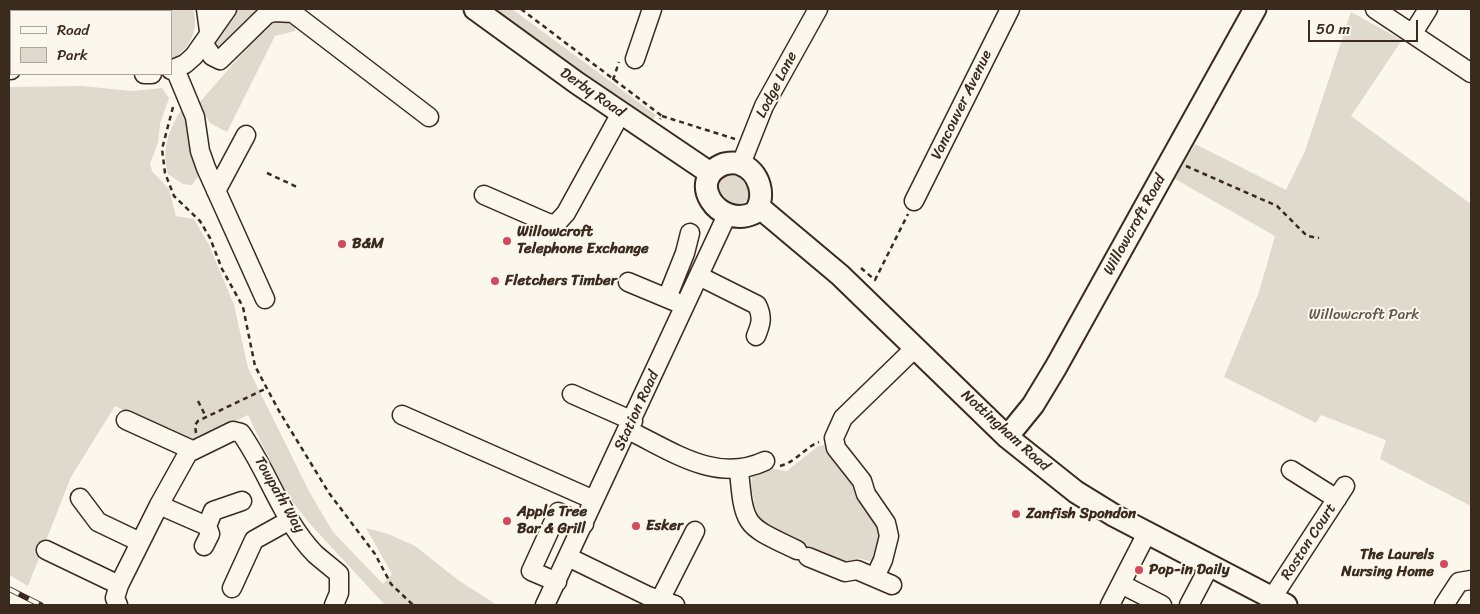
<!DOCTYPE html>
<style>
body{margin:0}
#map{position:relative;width:1480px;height:614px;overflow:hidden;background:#fbf7ec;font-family:Sriracha,sans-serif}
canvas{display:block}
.frame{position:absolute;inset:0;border:10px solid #3b2a1e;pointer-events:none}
.legend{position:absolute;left:10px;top:10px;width:162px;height:65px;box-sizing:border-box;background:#fbf7ec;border:1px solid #aea59a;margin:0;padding:6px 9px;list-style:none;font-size:15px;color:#3b2a1e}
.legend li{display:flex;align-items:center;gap:10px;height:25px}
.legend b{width:25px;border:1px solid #aea59a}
.scale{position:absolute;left:1308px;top:20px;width:110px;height:22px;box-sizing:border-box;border:2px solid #3b2a1e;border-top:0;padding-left:6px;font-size:15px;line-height:18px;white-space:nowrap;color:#3b2a1e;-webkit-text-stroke:4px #fbf7ec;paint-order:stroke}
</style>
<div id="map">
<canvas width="1480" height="614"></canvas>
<div class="frame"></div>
<ul class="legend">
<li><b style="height:6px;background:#fbf7ec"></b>Road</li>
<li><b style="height:14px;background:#dfd9ce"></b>Park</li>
</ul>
<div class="scale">50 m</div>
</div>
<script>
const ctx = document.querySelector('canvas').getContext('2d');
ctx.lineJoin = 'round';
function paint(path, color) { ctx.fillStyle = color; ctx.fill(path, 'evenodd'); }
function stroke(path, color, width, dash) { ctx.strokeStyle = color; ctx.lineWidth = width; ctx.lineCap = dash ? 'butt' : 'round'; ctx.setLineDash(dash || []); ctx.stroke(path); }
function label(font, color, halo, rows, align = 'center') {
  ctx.font = font + ' Sriracha,sans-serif'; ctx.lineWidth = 4; ctx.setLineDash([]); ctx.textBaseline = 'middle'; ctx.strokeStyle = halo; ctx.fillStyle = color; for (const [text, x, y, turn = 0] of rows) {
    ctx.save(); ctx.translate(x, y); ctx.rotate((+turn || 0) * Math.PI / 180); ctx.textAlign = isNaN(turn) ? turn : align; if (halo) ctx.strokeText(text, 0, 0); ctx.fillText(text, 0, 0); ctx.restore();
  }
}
const green = new Path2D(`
 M 9,9 L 193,9 C 200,30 189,50 171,60 L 171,11 L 11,11 L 11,62 L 9,62 Z
 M 234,9 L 261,9 L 222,47 L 218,48 L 215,42 Z
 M 492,9 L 512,9 L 656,115 L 651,123 Z
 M 1351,12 L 1402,40 L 1351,116 L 1471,204 L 1471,506 L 1380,459 L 1386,440 L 1321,415 L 1316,423 L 1224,377 L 1259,292 L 1275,236 L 1175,179 L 1195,144 L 1286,190 L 1305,151 Z
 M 283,18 L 295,21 L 295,31 L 275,36 L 227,132 L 210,123 L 199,103 L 269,23 Z
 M 82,86 L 132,91 L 162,88 L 169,98 L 160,124 L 158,143 L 150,164 L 152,171 L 169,189 L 176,216 L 194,219 L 209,245 L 234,305 L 248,368 L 310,493 L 333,532 L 383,584 L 392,574 L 366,528 L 388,534 L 415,546 L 458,580 L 497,605 L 385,605 L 311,525 L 286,494 L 248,415 L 190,443 L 115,406 L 71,477 L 28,586 L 9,575 L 9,87 Z
 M 182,109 L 189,114 L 202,171 L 192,185 L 183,184 L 168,174 C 161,152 169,127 182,109 Z
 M 734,173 C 745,180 751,184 750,197 L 741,205 L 729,202 L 718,189 L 721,175 Z
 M 827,444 C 841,461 884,516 882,537 C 882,544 877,553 875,560 L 869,561 L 858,558 L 853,568 L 826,562 L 753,517 L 749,502 L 754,501 C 752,489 746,471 764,468 C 771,467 780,471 787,471 L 817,447 Z`);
const path = new Path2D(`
 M 129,9 L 131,11
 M 521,9 L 662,116 L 660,119
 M 613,80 L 619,62
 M 173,107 L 162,149 L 165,173 L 174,196 L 200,221 L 210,238 L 222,269 L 243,307 L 255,366 L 279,411 L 329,493 L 375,554 L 391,584 L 413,605
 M 662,116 L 735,139
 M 1186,166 L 1277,206 L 1307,236 L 1319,238
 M 267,173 L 297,187
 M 861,268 L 875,280 L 908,214
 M 198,401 L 206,417
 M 196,433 L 195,425 L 198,421 L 267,388
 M 780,466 C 796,462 804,448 819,442`);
const minor = new Path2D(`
 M 206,9 L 209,31
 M 1375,9 L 1471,73
 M 1413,33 L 1428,9
 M 203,43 L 212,56 L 220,60 L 267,14 L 274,12 L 293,13 L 429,117
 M 635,59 L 652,9
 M 175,69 L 195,117 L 200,151 L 206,168 L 265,299
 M 9,70 L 11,70
 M 171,70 L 185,64 L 194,56 L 227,9
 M 144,74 L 152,74
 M 741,164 L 764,106 L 818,9
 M 216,191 L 246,135
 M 484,195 L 548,223 L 556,224 L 566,213 L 621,113
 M 914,201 L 1010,9
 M 699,276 L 757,305 C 763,317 761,324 756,336
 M 628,282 L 676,302
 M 667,298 L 685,253 L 690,233
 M 572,394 L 633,421
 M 402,415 L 594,500
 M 126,420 L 192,450
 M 628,430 C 672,451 716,484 765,461
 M 739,470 C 744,528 745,525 797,550
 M 1291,470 L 1337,499
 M 80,498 L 98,522 L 140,542
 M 159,505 L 207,526 L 210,534 L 204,546
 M 207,526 L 213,511 L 242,501
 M 46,550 L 119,585
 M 568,557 L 648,596 L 675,605
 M 808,557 L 845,572 L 857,570 L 892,585
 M 875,577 L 883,560 L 889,536 L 886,523 L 866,494 L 862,481 L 836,448 L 834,438 L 843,418 L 916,347
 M 557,582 L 531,571 L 558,512 L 584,524
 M 1121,584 L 1162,605
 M 232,588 L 254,540 L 290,520
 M 1272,598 L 1345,486
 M 660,600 L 695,531
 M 118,605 L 115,598 L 119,585 L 159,505 L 188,453 L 233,431 L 241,433 C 268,471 282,520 315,554 C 323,561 331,567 339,574 L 339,593 L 334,605
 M 545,605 L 727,215
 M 1110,605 L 1147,533
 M 1189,605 L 1210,565
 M 1444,605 L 1459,582 L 1471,580`);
const major = new Path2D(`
 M 475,9 L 577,83 L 710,173
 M 724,164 C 729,163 735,162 740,164 C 760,171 767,198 754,213 C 718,230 685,179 724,164 Z
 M 759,207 L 840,275 L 1007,437 L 1076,492 L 1115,516 L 1286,605
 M 1007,437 L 1033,405 L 1056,367 L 1255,9`);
const rail = new Path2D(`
 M 9,589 L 41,605`);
const markers = [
 [507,241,5,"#d1495b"],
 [342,244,5,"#d1495b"],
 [495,281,5,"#d1495b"],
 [1016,514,5,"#d1495b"],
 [507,521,5,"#d1495b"],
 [636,526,5,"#d1495b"],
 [1444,564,5,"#d1495b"],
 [1139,570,5,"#d1495b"]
];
const streetNames = [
 ["Lodge Lane",777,85,-63],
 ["Derby Road",592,93,35],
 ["Vancouver Avenue",962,105,-64],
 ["Willowcroft Road",1135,225,-61],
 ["Station Road",637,411,-65],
 ["Nottingham Road",1005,431,42],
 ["Towpath Way",279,495,60],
 ["Roston Court",1309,542,-57]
];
const poiNames = [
 ["Willowcroft",517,232],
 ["Telephone Exchange",517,249],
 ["B&M",352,244],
 ["Fletchers Timber",505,281],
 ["Apple Tree",517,512],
 ["Bar & Grill",517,529],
 ["Zanfish Spondon",1026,514],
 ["Esker",646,526],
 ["The Laurels",1434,555,"right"],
 ["Nursing Home",1434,572,"right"],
 ["Pop-in Daily",1149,570]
];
const parkNames = [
 ["Willowcroft Park",1364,315]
];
paint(green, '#dfd9ce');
stroke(minor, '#3b2a1e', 21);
stroke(major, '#3b2a1e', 25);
stroke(path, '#3b2a1e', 2.5, [5, 4]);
stroke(minor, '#fbf7ec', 18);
stroke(major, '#fbf7ec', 21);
stroke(rail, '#3b2a1e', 5.5);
stroke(rail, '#fbf7ec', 4, [11]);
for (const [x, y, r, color] of markers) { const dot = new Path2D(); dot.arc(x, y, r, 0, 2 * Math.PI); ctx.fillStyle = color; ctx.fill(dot); stroke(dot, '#fbf7ec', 2); }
label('15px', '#3b2a1e', '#fbf7ec', streetNames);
label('bold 15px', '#3b2a1e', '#fbf7ec', poiNames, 'left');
label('15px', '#64564a', '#fbf7ec', parkNames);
</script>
